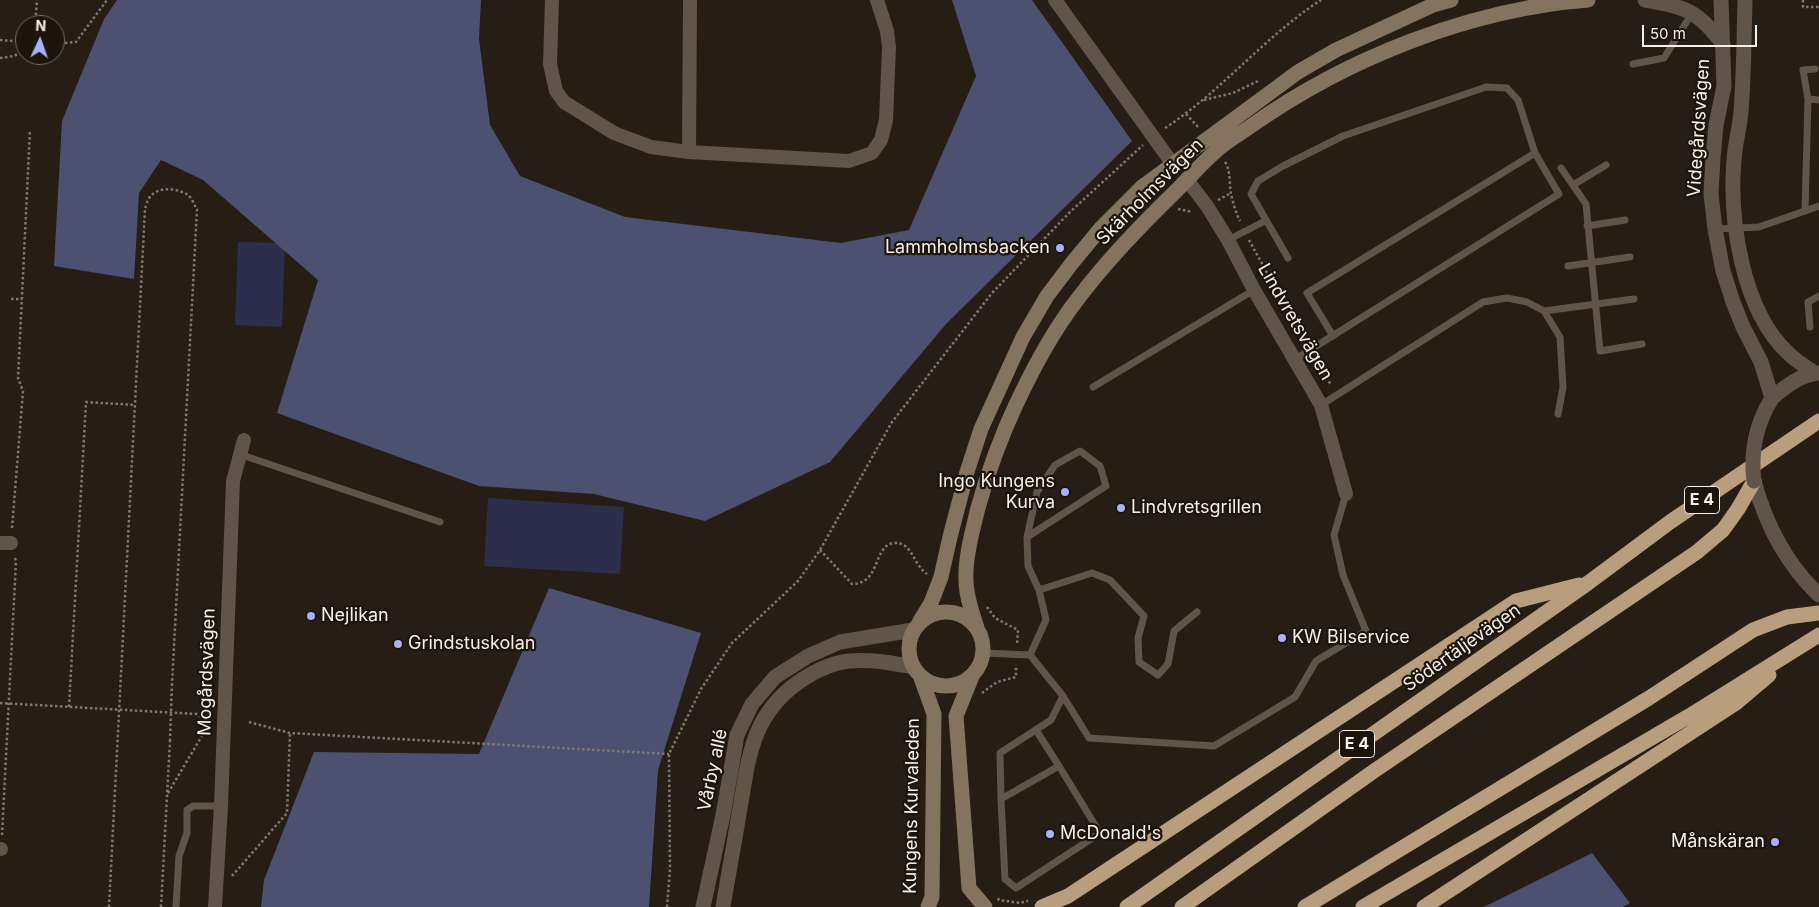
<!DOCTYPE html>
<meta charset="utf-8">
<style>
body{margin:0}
#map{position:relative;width:1819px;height:907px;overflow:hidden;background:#261e14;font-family:Inter,sans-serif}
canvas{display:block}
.north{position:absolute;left:15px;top:15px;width:50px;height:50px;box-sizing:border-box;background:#1d150b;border:1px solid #746d64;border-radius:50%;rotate:3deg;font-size:14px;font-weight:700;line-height:20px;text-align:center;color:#f6f0e9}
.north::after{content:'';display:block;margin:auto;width:18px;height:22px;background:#a9b0fc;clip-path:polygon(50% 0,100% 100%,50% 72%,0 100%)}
.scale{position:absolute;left:1642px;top:25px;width:115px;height:22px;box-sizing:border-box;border:2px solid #f6f0e9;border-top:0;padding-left:6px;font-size:15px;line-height:18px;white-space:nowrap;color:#f6f0e9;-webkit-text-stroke:4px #1d150b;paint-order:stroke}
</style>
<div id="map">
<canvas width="1819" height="907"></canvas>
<div class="north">N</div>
<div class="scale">50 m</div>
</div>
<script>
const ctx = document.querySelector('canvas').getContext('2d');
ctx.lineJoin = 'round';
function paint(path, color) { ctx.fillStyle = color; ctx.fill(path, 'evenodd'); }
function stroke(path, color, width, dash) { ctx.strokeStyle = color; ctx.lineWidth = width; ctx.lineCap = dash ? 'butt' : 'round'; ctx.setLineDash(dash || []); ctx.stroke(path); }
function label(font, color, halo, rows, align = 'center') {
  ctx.font = font + ' Inter,sans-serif'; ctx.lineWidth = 4.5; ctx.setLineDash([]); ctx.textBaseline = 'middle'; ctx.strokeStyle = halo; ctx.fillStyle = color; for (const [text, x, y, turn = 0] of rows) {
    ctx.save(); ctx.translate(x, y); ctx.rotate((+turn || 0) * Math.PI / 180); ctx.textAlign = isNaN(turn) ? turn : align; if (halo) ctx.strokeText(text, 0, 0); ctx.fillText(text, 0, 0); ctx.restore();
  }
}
const green = new Path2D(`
 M 238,242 L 285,243 L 282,327 L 235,325 Z
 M 488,498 L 624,507 L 620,574 L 484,566 Z`);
const forest = new Path2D(`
 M 117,0 L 481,0 L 479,39 L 490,125 L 520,176 L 625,217 L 841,243 L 909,230 L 976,76 L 952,0 L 1032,0 L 1132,141 L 946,324 L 830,462 L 705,521 L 594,494 L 479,486 L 277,413 L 318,280 L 203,180 L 161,160 L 139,193 L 134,279 L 54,266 L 62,121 L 104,19 Z
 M 549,588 L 701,633 L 658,770 L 649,907 L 261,907 L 264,880 L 314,752 L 479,754 Z
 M 1592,853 L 1630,903 L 1623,907 L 1484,907 Z`);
const path = new Path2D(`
 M 1803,0 L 1803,7 L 1819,7
 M 35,25 L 37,0
 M 0,40 L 25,42
 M 55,44 L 76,42 L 107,0
 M 0,58 L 14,56 L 25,50
 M 1204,100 L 1233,93 L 1258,81
 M 1186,114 L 1199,128
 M 1165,128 C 1222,91 1264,37 1321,0
 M 1225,162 C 1231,171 1229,184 1231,194 C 1233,203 1236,213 1240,221
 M 1218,200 L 1231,193
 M 1178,209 L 1192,212
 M 1249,240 L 1304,340
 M 11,299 L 22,299
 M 1316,360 L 1331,385
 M 12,528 L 23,391 L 18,378 L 30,130
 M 820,550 L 852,584 C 881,584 873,545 894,543 C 912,541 914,566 927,574
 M 987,607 L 995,618 L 1018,630 L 1017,645
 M 982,693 L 997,682 L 1016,677 L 1016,665
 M 0,703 L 197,714 L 209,724
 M 69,707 L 86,402 L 135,405
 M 249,722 L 290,733 L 669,754
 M 168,793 L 209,724
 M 2,835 L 16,561 L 14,556
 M 232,876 L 287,813 L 290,733
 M 998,898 L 999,900 L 1020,903 L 1028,901
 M 109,907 L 145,209 C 146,206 147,200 150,197 C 158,186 177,188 188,195 C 192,198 194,205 197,209 L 172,684
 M 161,907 L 170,741
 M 667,907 L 670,869 L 669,754 L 701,689 L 732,643 L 798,581 L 820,550 L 892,422 L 992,293 L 1070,212 L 1143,145`);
const service = new Path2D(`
 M 1633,64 L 1664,58 L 1692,13
 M 1808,99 L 1803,70 L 1815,69
 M 1561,168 L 1586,204 L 1600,351 L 1642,344
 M 1573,185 L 1606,165
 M 1805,211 L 1808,99 L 1819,100
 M 1587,226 L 1625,220
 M 1715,229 L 1759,227 L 1819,206
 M 1228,240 L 1265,221
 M 1288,258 L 1251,194 L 1258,181 L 1283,166 L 1343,136 L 1486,87 L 1507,88 L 1518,100 L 1535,153 L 1559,194 L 1294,360
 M 1568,266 L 1630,257
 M 1544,311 L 1634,299
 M 1810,327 L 1808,302 L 1819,296
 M 1333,336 L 1307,293 L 1535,153
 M 1093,387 L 1254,290
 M 1321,405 L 1483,302 L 1507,298 L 1527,302 L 1544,311 L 1560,337 L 1563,387 L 1558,414
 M 239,454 L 440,522
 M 1027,537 L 1037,492 L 1055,465 L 1080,451 L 1100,466 L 1106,486 L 1027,537 L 1028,566 L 1039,590 L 1046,620 L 1030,655
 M 1039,590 L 1092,573 L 1110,580 L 1144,616 L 1138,638 L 1139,662 L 1158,675 L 1168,664 L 1174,631 L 1197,612
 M 984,653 L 1030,655 L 1063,696 L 1051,720 L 1000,753 L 1001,799 L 1059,766 L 1036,730
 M 1063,696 L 1089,738 L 1214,746 L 1295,697 L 1316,661 L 1366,631 L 1343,575 L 1334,535 L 1346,494
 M 1001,799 L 1005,879 L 1016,888 L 1100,833 L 1059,766
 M 176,907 L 179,856 L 187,833 L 187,810 L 193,806 L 221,806`);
const minor = new Path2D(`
 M 552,0 L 550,64 L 556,91 L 564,102 L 614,133 L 651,147 L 689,152 L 849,161 L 872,153 L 881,140 L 886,120 L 889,47 L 887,31 L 877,0
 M 1055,0 L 1172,163
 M 689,152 L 690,0
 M 1187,180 L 1207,206 L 1228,240 L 1254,290 L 1321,405 L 1346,494
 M 0,543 L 11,543
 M 0,849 L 1,849
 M 215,907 L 221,806 L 233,481 L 244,440`);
const tertiary = new Path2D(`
 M 1645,0 C 1685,6 1698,11 1723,44
 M 1721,0 L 1724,86 L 1716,125 L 1713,158 L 1711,194 L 1715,229 L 1723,271 L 1733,302 L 1743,327 L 1761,362 L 1772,398 C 1786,386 1800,375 1819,373
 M 1745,0 C 1744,37 1744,74 1741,111 C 1740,127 1735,143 1734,160 C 1729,220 1742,310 1788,353 C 1796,361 1806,367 1815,373
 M 1754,481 C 1766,525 1785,563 1819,595
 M 703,907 L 723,815 L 737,735 L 752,704 L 775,677 L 808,656 L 840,642 L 913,630
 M 723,907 C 728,876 734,845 739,814 C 749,758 750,716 800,681 C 815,671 831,663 849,661 C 871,659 892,663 913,667`);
const secondary = new Path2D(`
 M909 649a37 37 0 1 1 74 0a37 37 0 1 1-74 0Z
 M 920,621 L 931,603 L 941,577 L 950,537 L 967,472 L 981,429 L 1023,337 L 1047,296 L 1072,263 L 1101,228 L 1142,187 L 1298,72 L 1336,50 L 1433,5 L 1451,0
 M 977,628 C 972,612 966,596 966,580 C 965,566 968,551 971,537 C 979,499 991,463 1006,427 C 1026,381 1049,335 1080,296 C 1108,259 1141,225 1175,192 C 1188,179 1201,164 1216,151 C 1226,141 1240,134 1251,126 C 1347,58 1471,9 1588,0
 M 973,674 L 956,716 L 969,888 L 985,907
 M 921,678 L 934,714 L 932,897 L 928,907`);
const motorway = new Path2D(`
 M 1042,907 L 1068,896 L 1516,601 L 1579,585
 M 1127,907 L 1588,583 L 1670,522 L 1819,421
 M 1182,907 L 1374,771 L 1697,552 L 1723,530 L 1738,509 L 1754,481
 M 1305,907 L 1649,698 L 1753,630 L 1787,617 L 1819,613
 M 1363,907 L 1689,716 L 1819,635
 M 1424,907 L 1736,703 L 1769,675`);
const pathBridge = new Path2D(`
 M 170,741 L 172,684`);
const tertiaryBridge = new Path2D(`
 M 1754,481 C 1750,450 1756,424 1772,398`);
const markers = [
 [1060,248,5,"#a9b0fc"],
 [1065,492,5,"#a9b0fc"],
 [1121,508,5,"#a9b0fc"],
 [311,616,5,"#a9b0fc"],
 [1282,638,5,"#a9b0fc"],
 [398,644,5,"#a9b0fc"],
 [1050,834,5,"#a9b0fc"],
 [1775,842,5,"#a9b0fc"]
];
const shields = [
 [1702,500,35],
 [1357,744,35]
];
const shieldNames = [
 ["E 4",1702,500],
 ["E 4",1357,744]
];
const streetNames = [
 ["Videgårdsvägen",1699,128,-86],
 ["Skärholmsvägen",1150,192,-45],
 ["Lindvretsvägen",1295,322,60],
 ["Södertäljevägen",1462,648,-35],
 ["Mogårdsvägen",207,672,-88],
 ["Vårby allé",713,770,-78],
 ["Kungens Kurvaleden",912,806,-89]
];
const poiNames = [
 ["Lammholmsbacken",1050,248,"right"],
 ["Ingo Kungens",1055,482,"right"],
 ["Kurva",1055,503,"right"],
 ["Lindvretsgrillen",1131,508],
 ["Nejlikan",321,616],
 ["KW Bilservice",1292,638],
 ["Grindstuskolan",408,644],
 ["McDonald's",1060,834],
 ["Månskäran",1765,842,"right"]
];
paint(green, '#2c2e4b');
paint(forest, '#4c5071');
stroke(path, '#7f786f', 2.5, [2.5, 2.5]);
stroke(service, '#605548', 7);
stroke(minor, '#605548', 14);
stroke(tertiary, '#605548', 15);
stroke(secondary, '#84735e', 15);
stroke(motorway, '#b99e7e', 15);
stroke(pathBridge, '#7f786f', 2.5, [2.5, 2.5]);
stroke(tertiaryBridge, '#605548', 15);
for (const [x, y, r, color] of markers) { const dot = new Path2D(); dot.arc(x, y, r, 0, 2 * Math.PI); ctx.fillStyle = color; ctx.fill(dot); stroke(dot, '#1d150b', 2); }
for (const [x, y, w] of shields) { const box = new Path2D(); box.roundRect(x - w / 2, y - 13.5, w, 27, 4); ctx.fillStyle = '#1d150b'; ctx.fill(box); stroke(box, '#f6f0e9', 1); }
label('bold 16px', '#f6f0e9', null, shieldNames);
label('18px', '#f6f0e9', '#1d150b', streetNames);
label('18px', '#f6f0e9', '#1d150b', poiNames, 'left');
</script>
